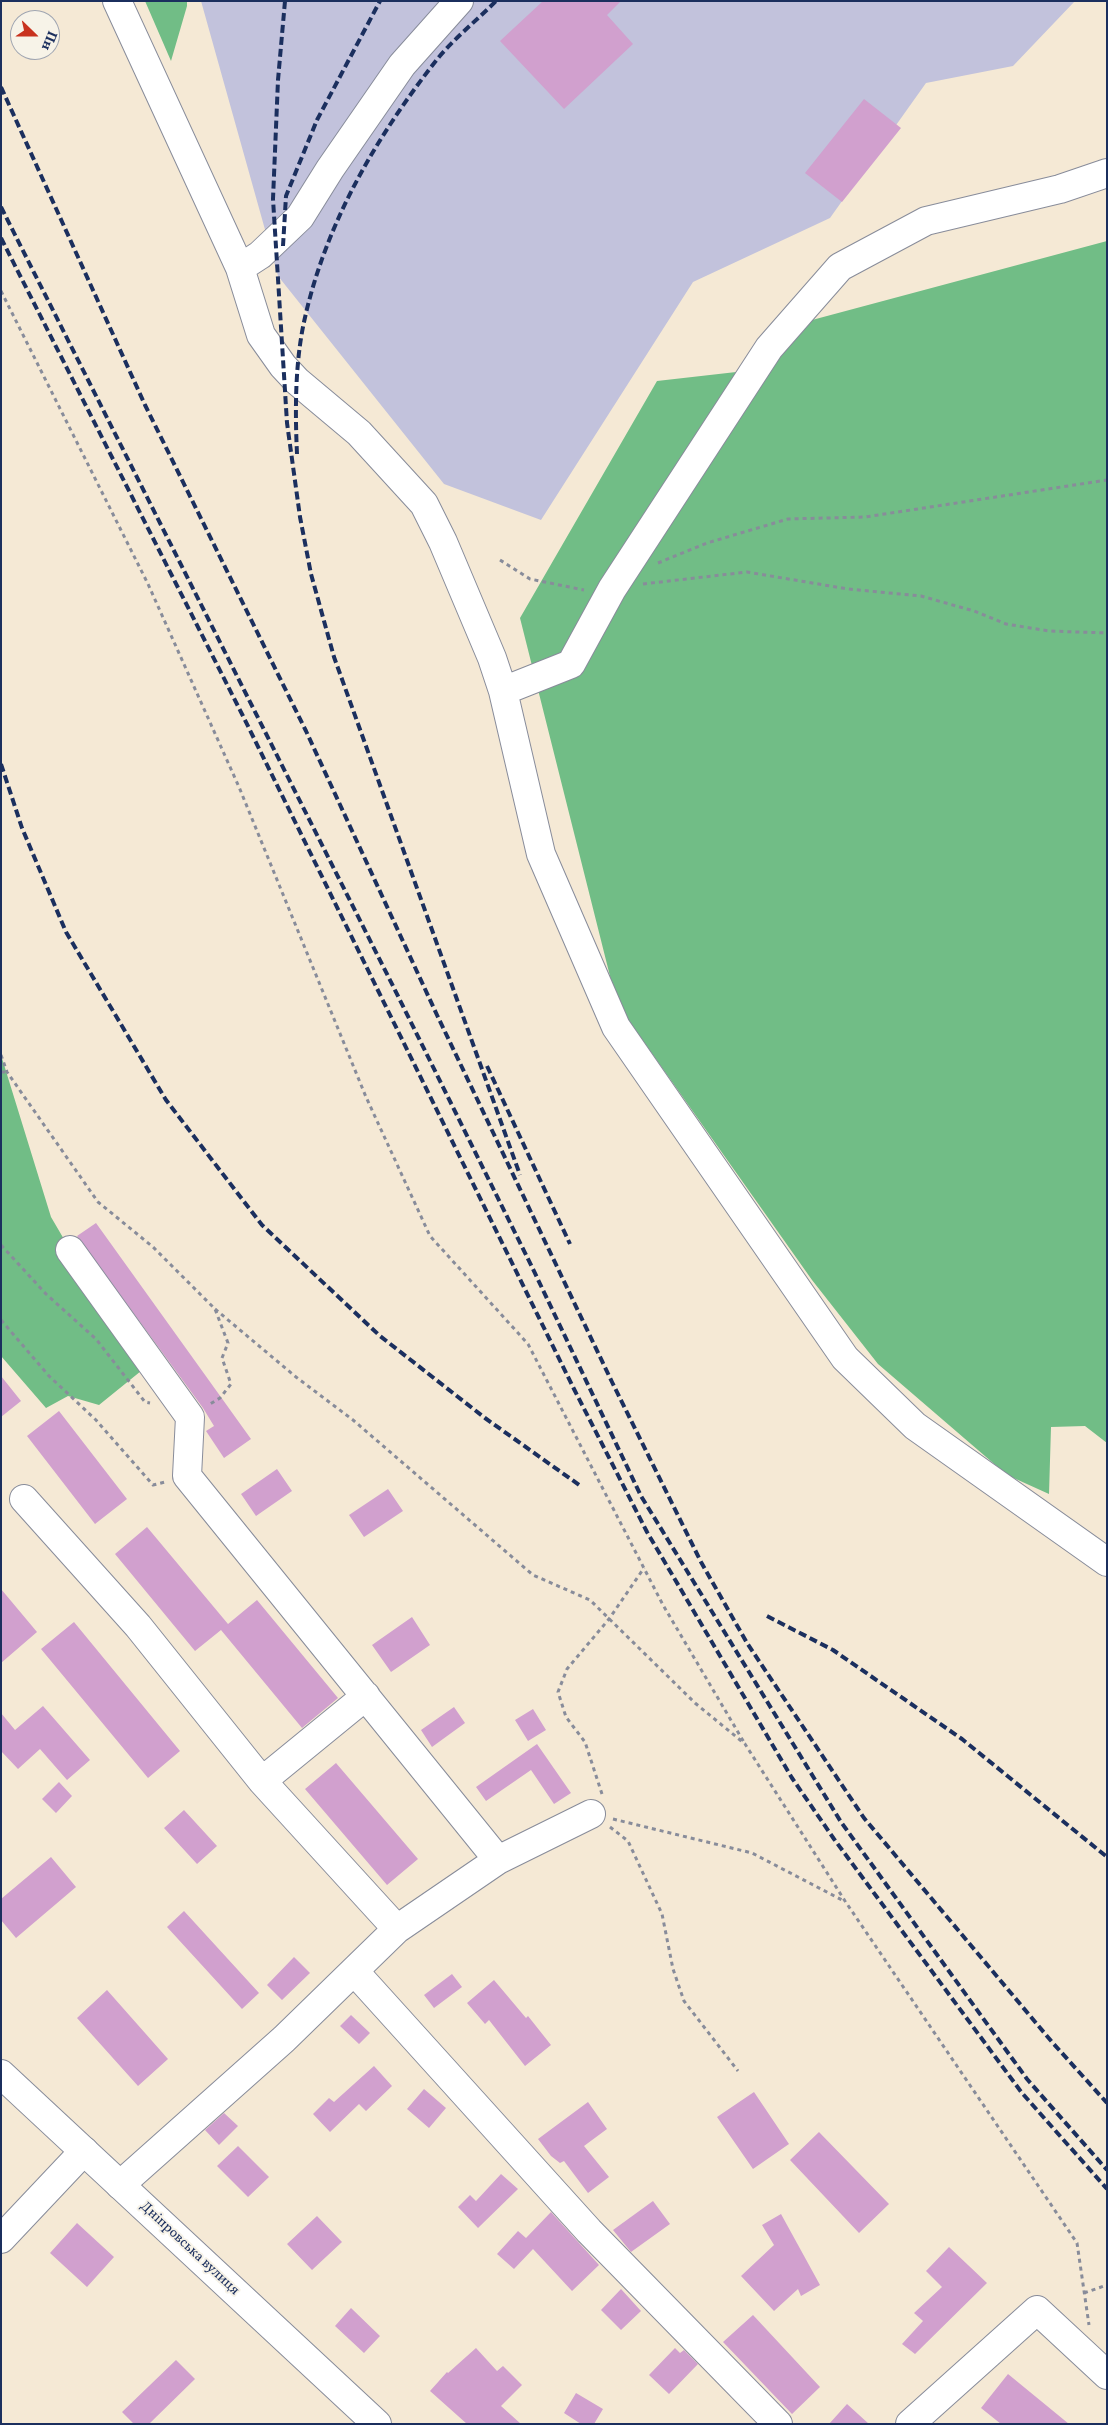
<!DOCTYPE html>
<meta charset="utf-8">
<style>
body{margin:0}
#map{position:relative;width:1108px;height:2425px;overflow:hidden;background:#f5e9d5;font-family:Vollkorn,serif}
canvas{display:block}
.frame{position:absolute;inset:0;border:2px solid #1b2f5e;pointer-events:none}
.north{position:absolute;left:10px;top:10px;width:50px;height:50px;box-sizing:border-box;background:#f7f3e8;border:1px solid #9fa5b1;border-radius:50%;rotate:112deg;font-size:14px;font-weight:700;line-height:20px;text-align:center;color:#1b2f5e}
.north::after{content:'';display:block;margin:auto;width:18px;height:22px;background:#c8321e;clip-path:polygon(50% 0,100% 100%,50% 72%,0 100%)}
</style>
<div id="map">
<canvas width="1108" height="2425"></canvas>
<div class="frame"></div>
<div class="north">Пн</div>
</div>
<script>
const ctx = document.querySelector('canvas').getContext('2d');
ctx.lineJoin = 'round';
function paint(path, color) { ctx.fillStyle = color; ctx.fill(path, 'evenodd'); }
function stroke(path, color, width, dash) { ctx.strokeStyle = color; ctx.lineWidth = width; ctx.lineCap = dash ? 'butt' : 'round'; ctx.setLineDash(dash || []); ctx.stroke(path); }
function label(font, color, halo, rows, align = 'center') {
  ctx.font = font + ' Vollkorn,serif'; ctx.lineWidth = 4; ctx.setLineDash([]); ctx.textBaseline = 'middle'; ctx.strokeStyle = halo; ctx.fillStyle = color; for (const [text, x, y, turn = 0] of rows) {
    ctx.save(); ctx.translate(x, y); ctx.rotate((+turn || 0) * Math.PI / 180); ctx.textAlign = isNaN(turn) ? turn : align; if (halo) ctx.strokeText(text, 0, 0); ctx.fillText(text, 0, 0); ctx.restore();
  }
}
const industrial = new Path2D(`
 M 201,1 L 1075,1 L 1013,66 L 926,83 L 830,218 L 693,282 L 541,520 L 444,484 L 278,276 Z`);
const forest = new Path2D(`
 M 145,1 L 187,1 L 187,6 L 171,61 Z
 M 1107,241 L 1107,1443 L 1085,1426 L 1051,1427 L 1049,1494 L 1007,1475 L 878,1364 L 812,1280 L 617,1004 L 520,618 L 657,381 L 745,371 L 771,331 Z
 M 1,1055 L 51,1217 L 141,1371 L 99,1405 L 68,1396 L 46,1408 L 1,1356 Z`);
const building = new Path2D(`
 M 543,1 L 621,1 L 607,15 L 633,44 L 564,109 L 500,41 Z
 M 864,99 L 901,128 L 842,202 L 805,173 Z
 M 96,1223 L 251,1439 L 224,1458 L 206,1431 L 214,1426 L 203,1408 L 77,1236 Z
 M 1,1376 L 21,1401 L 1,1417 Z
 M 59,1411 L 127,1499 L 95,1524 L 27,1436 Z
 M 277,1469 L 292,1491 L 256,1516 L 241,1494 Z
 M 388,1489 L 403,1511 L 364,1537 L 349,1515 Z
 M 147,1527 L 228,1624 L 257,1600 L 338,1698 L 302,1728 L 221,1630 L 195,1651 L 115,1554 Z
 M 1,1589 L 37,1632 L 1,1663 Z
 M 412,1617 L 430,1645 L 391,1672 L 372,1645 Z
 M 74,1622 L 180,1751 L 148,1778 L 41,1649 Z
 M 43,1706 L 90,1760 L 67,1780 L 40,1749 L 18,1769 L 1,1751 L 1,1713 L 15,1730 Z
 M 454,1707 L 465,1723 L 432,1747 L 421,1730 Z
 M 533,1709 L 546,1730 L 528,1741 L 515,1720 Z
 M 537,1744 L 571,1793 L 554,1804 L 531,1770 L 486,1801 L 476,1787 Z
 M 336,1763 L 418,1859 L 387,1885 L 305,1789 Z
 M 59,1782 L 72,1796 L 56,1813 L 42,1799 Z
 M 184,1810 L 217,1846 L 197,1864 L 164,1828 Z
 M 51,1857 L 76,1887 L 16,1938 L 1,1920 L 1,1899 Z
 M 184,1911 L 259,1993 L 242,2009 L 167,1927 Z
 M 294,1957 L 310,1973 L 282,2000 L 267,1985 Z
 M 452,1974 L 462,1987 L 434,2008 L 424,1995 Z
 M 494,1980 L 526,2018 L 528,2016 L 551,2045 L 525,2066 L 489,2020 L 485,2024 L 467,2003 Z
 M 107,1990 L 168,2059 L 138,2086 L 77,2018 Z
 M 351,2015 L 370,2033 L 359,2044 L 340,2026 Z
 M 374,2066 L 392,2086 L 366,2111 L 359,2104 L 330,2132 L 313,2114 L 329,2098 L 334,2102 Z
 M 424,2089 L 446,2108 L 429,2128 L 407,2109 Z
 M 754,2092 L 789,2144 L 753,2169 L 717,2117 Z
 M 588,2102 L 607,2129 L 584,2146 L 609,2177 L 588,2193 L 564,2161 L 560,2163 L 551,2156 L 538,2139 Z
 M 224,2113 L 238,2126 L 219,2145 L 205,2130 Z
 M 819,2132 L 889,2204 L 859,2233 L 790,2160 Z
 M 238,2146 L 269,2177 L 248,2197 L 217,2166 Z
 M 501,2174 L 518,2189 L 478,2228 L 458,2207 L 470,2195 L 476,2201 Z
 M 653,2201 L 670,2224 L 631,2252 L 613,2230 Z
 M 551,2212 L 599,2265 L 572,2291 L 533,2249 L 514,2269 L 497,2254 L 518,2231 L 526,2238 Z
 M 781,2214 L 820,2285 L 801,2296 L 798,2289 L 774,2311 L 741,2276 L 774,2245 L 762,2225 Z
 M 317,2216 L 342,2242 L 312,2270 L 287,2244 Z
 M 77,2223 L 114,2257 L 87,2287 L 50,2253 Z
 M 949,2247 L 987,2283 L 915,2354 L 902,2344 L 923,2321 L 914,2313 L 942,2287 L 926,2271 Z
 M 621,2289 L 641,2311 L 621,2330 L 601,2310 Z
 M 351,2308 L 380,2336 L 364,2353 L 335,2326 Z
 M 753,2315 L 820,2387 L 792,2414 L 723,2342 Z
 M 476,2348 L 497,2371 L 503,2366 L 522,2385 L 501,2406 L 521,2424 L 467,2424 L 430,2391 L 447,2372 L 448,2373 Z
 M 675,2348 L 680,2353 L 684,2350 L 698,2364 L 669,2394 L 649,2375 Z
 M 176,2360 L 195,2379 L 149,2424 L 134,2424 L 122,2412 Z
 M 1008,2374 L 1069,2424 L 1001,2424 L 981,2408 Z
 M 576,2393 L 603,2409 L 594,2424 L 581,2424 L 564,2413 Z
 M 847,2404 L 869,2424 L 829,2424 Z`);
const path = new Path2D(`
 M 1,291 L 148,584 L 239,787 L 366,1097 L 430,1236 L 528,1344 L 663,1605 L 745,1744
 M 500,560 L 530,579 L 584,590
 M 658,563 L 707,543 L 788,519 L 865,517 L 1107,480
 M 643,584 L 747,572 L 848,589 L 921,596 L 974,611 L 1006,624 L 1049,631 L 1107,633
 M 1,1055 L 7,1072 L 98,1202 L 153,1247 L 215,1309 L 228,1343 L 222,1358 L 231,1384 L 220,1398 L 210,1404
 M 1,1072 L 7,1072
 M 1,1245 L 46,1294 L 96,1339 L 145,1402 L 150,1403
 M 215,1309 L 296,1377 L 353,1420 L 533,1575 L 590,1600 L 695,1703 L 745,1744 L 845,1901 L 1077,2243 L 1089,2325
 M 1,1320 L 49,1376 L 96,1420 L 153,1485 L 165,1482
 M 602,1794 L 585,1742 L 566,1717 L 558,1692 L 567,1669 L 609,1619 L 644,1568
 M 613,1819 L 752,1853 L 844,1901
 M 610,1827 L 628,1841 L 662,1914 L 673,1969 L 684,2001 L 738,2071
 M 1084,2293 L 1107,2285`);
const minor = new Path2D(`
 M 117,1 L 240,268 L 261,335 L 283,366 L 297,381 L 359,433 L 424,504 L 443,542 L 492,658 L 503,691 L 541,854 L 616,1027 L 845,1358 L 915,1426 L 1107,1562
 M 240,268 L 260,255 L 300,217 L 330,169 L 402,65 L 459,1
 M 503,691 L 571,664 L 612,589 L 769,348 L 840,267 L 926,221 L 1060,189 L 1107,173
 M 70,1250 L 190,1417 L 187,1476 L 498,1860
 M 24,1499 L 138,1626 L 262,1781 L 397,1929
 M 262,1781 L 366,1696
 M 354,1971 L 589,2231 L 778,2424
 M 120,2185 L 284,2039 L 397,1929 L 498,1860 L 591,1814
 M 1,2239 L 84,2151
 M 910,2424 L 1037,2310 L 1107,2375`);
const highway = new Path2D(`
 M 1,2074 L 377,2424`);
const rail = new Path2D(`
 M 285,1 L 278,80 L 273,199 L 287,423 L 300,517 L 311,574 L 334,657 L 520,1175
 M 1,87 L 145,405 L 306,731 L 437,1015 L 612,1382 L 701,1562 L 747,1643 L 864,1818 L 1052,2042 L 1107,2103
 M 1,207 L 393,986 L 532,1267 L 641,1496 L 841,1822 L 1027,2079 L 1107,2170
 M 1,238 L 243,716 L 574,1389 L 647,1532 L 792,1778 L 834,1839 L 1022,2093 L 1107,2189
 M 283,246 L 286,196 L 317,120 L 380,1
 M 297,454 C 295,411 295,364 304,322 C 325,224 377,135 439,57 C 456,37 477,20 496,1
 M 1,764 L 22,828 L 66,932 L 166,1100 L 262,1225 L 380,1336 L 485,1418 L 582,1487
 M 487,1066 L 570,1244
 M 767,1616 L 833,1650 L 962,1739 L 1107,1857`);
const streetNames = [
 ["Дніпровська вулиця",189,2249,43]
];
paint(industrial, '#c2c2dc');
paint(forest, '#71bd86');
paint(building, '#d1a0ce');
stroke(minor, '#888c9a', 30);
stroke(highway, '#888c9a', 30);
stroke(path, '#888c9a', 3, [4, 4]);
stroke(minor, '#fff', 28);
stroke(highway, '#fff', 28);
stroke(rail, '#1b2f5e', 4, [8, 4]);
label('14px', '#1b2f5e', '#f7f3e8', streetNames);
</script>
